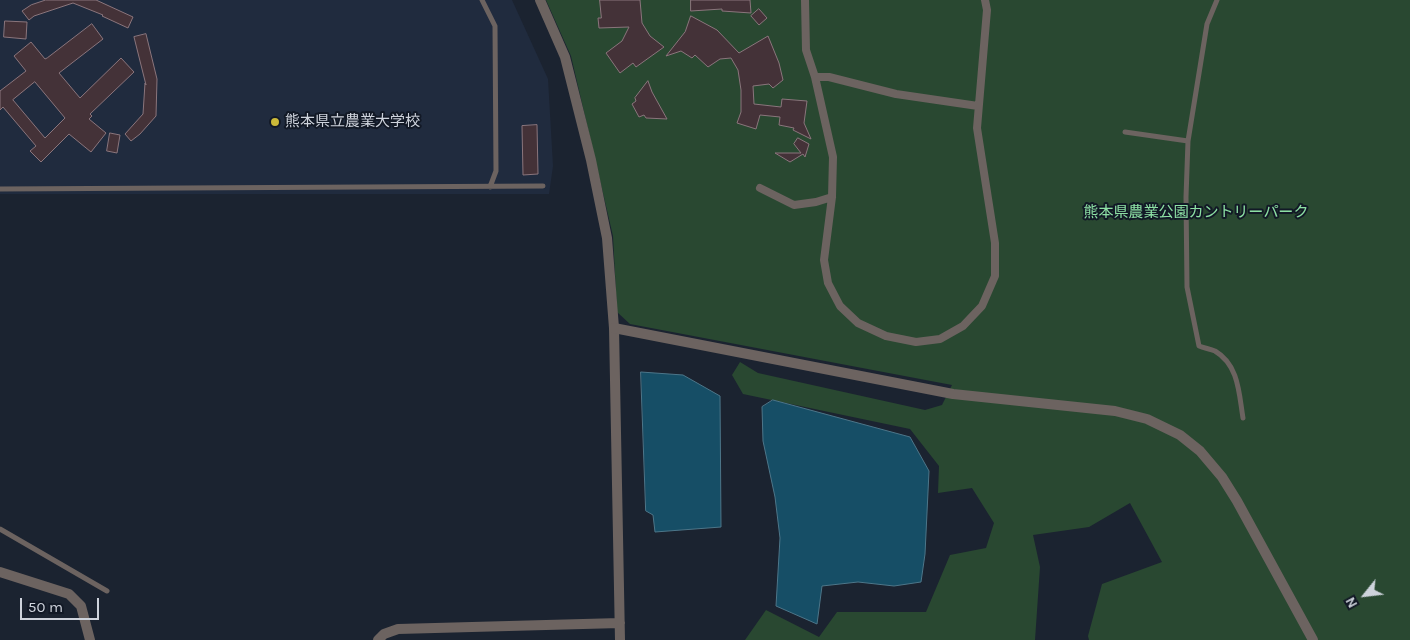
<!DOCTYPE html>
<meta charset="utf-8">
<style>
body{margin:0}
#map{position:relative;width:1410px;height:640px;overflow:hidden;background:#1b2330;font-family:Karla,sans-serif}
canvas{display:block}
.north{position:absolute;left:1340px;top:570px;width:50px;height:50px;-webkit-text-stroke:4px #121926;paint-order:stroke;rotate:241deg;font-size:14px;font-weight:700;line-height:20px;text-align:center;color:#ced3dc}
.north::after{content:'';display:block;margin:auto;width:18px;height:22px;background:#ced3dc;clip-path:polygon(50% 0,100% 100%,50% 72%,0 100%)}
.scale{position:absolute;left:20px;top:598px;width:79px;height:22px;box-sizing:border-box;border:2px solid #ced3dc;border-top:0;padding-left:6px;font-size:15px;line-height:18px;white-space:nowrap;color:#ced3dc;-webkit-text-stroke:4px #121926;paint-order:stroke}
</style>
<div id="map">
<canvas width="1410" height="640"></canvas>
<div class="north">N</div>
<div class="scale">50 m</div>
</div>
<script>
const ctx = document.querySelector('canvas').getContext('2d');
ctx.lineJoin = 'round';
function paint(path, color) { ctx.fillStyle = color; ctx.fill(path, 'evenodd'); }
function stroke(path, color, width, dash) { ctx.strokeStyle = color; ctx.lineWidth = width; ctx.lineCap = dash ? 'butt' : 'round'; ctx.setLineDash(dash || []); ctx.stroke(path); }
function label(font, color, halo, rows, align = 'center') {
  ctx.font = font + ' Karla,"Noto Sans JP",sans-serif'; ctx.lineWidth = 4; ctx.setLineDash([]); ctx.textBaseline = 'middle'; ctx.strokeStyle = halo; ctx.fillStyle = color; for (const [text, x, y, turn = 0] of rows) {
    ctx.save(); ctx.translate(x, y); ctx.rotate((+turn || 0) * Math.PI / 180); ctx.textAlign = isNaN(turn) ? turn : align; if (halo) ctx.strokeText(text, 0, 0); ctx.fillText(text, 0, 0); ctx.restore();
  }
}
const built = new Path2D(`
 M 0,0 L 512,0 L 548,79 L 553,166 L 549,194 L 0,194 Z`);
const green = new Path2D(`
 M 546,0 L 1410,0 L 1410,640 L 1089,640 L 1088,636 L 1102,584 L 1162,562 L 1130,503 L 1089,527 L 1033,535 L 1040,567 L 1035,640 L 745,640 L 766,610 L 819,637 L 837,612 L 926,612 L 950,555 L 986,548 L 994,523 L 972,488 L 938,493 L 939,466 L 910,429 L 743,394 L 732,375 L 740,362 L 758,373 L 925,410 L 942,405 L 952,385 L 630,324 L 617,312 L 613,236 L 571,56 Z`);
const water = new Path2D(`
 M 641,372 L 683,375 L 720,396 L 721,527 L 655,532 L 653,515 L 646,511 Z
 M 773,400 L 910,437 L 929,471 L 925,554 L 921,582 L 894,586 L 858,582 L 822,586 L 817,624 L 776,606 L 780,538 L 775,497 L 763,441 L 762,407 Z`);
const building = new Path2D(`
 M 46,0 L 96,0 L 133,17 L 128,28 L 102,16 L 103,15 L 73,3 L 34,16 L 29,20 L 22,11 L 31,5 Z
 M 600,0 L 640,0 L 642,23 L 650,36 L 664,47 L 636,67 L 633,63 L 620,73 L 606,53 L 622,41 L 629,27 L 599,28 L 598,18 L 601,18 Z
 M 691,0 L 750,0 L 751,13 L 722,11 L 722,9 L 691,11 Z
 M 759,9 L 767,18 L 759,25 L 751,16 Z
 M 691,16 L 717,30 L 739,53 L 768,36 L 779,63 L 783,80 L 773,88 L 769,84 L 753,86 L 754,104 L 781,107 L 782,99 L 807,101 L 804,123 L 811,139 L 793,130 L 794,128 L 779,125 L 780,117 L 760,115 L 756,129 L 737,123 L 741,112 L 741,90 L 738,70 L 731,58 L 720,59 L 708,67 L 695,55 L 692,58 L 681,51 L 666,56 L 685,32 Z
 M 5,21 L 27,22 L 26,39 L 4,37 Z
 M 92,24 L 103,39 L 59,73 L 80,98 L 121,58 L 134,72 L 90,114 L 92,116 L 89,119 L 106,133 L 91,152 L 69,134 L 41,162 L 30,151 L 36,146 L 3,107 L 0,110 L 0,91 L 26,71 L 14,56 L 31,42 L 45,59 L 47,58 ZM 35,82 L 65,118 L 45,138 L 13,100 Z
 M 146,34 L 157,79 L 156,116 L 140,134 L 131,141 L 125,134 L 143,114 L 145,83 L 146,85 L 134,37 Z
 M 648,81 L 652,92 L 667,119 L 646,118 L 644,115 L 639,117 L 632,104 L 636,101 L 635,98 Z
 M 537,125 L 538,174 L 523,175 L 522,126 Z
 M 110,133 L 120,135 L 117,153 L 107,151 Z
 M 798,138 L 809,144 L 805,157 L 803,154 L 790,162 L 775,153 L 801,153 L 794,144 Z`);
const service = new Path2D(`
 M 482,0 L 495,26 L 496,171 L 490,187
 M 1217,0 L 1207,24 L 1188,141 L 1186,197 L 1187,287 L 1199,346 C 1204,348 1210,349 1215,351 C 1239,365 1239,394 1243,418
 M 1125,132 L 1188,141
 M 0,189 L 543,186
 M 0,529 L 107,591`);
const pedestrian = new Path2D(`
 M 805,0 L 806,50 L 815,77 L 833,157 L 832,197 L 824,260 L 828,283 L 840,306 L 858,323 L 886,336 L 916,342 L 940,339 L 963,326 L 982,306 L 995,276 L 995,243 L 977,128 L 987,10 L 985,0
 M 815,77 L 829,77 L 896,94 L 978,106
 M 760,188 L 794,205 L 816,202 L 832,197`);
const minor = new Path2D(`
 M 540,0 L 565,57 L 591,160 L 607,238 L 614,328 L 620,640
 M 0,572 L 69,594 L 81,606 L 90,640
 M 378,640 L 384,634 L 398,629 L 620,623`);
const tertiary = new Path2D(`
 M 614,328 L 953,394 L 1115,411 L 1147,419 L 1180,435 L 1200,451 L 1222,477 L 1237,501 L 1313,640`);
const markers = [
 [275,122,5,"#cbb939"]
];
const poiNames = [
 ["熊本県立農業大学校",285,122]
];
const parkNames = [
 ["熊本県農業公園カントリーパーク",1196,213]
];
paint(built, '#202b3e');
paint(green, '#294831');
paint(water, '#164e66');
stroke(water, '#4d7689', 1);
paint(building, '#443238');
stroke(building, '#8a757c', 1);
stroke(service, '#6c6360', 5);
stroke(pedestrian, '#6c6360', 8);
stroke(minor, '#6c6360', 10);
stroke(tertiary, '#6c6360', 10);
for (const [x, y, r, color] of markers) { const dot = new Path2D(); dot.arc(x, y, r, 0, 2 * Math.PI); ctx.fillStyle = color; ctx.fill(dot); stroke(dot, '#121926', 2); }
label('15px', '#ced3dc', '#121926', poiNames, 'left');
label('15px', '#8de0a4', '#121926', parkNames);
</script>
